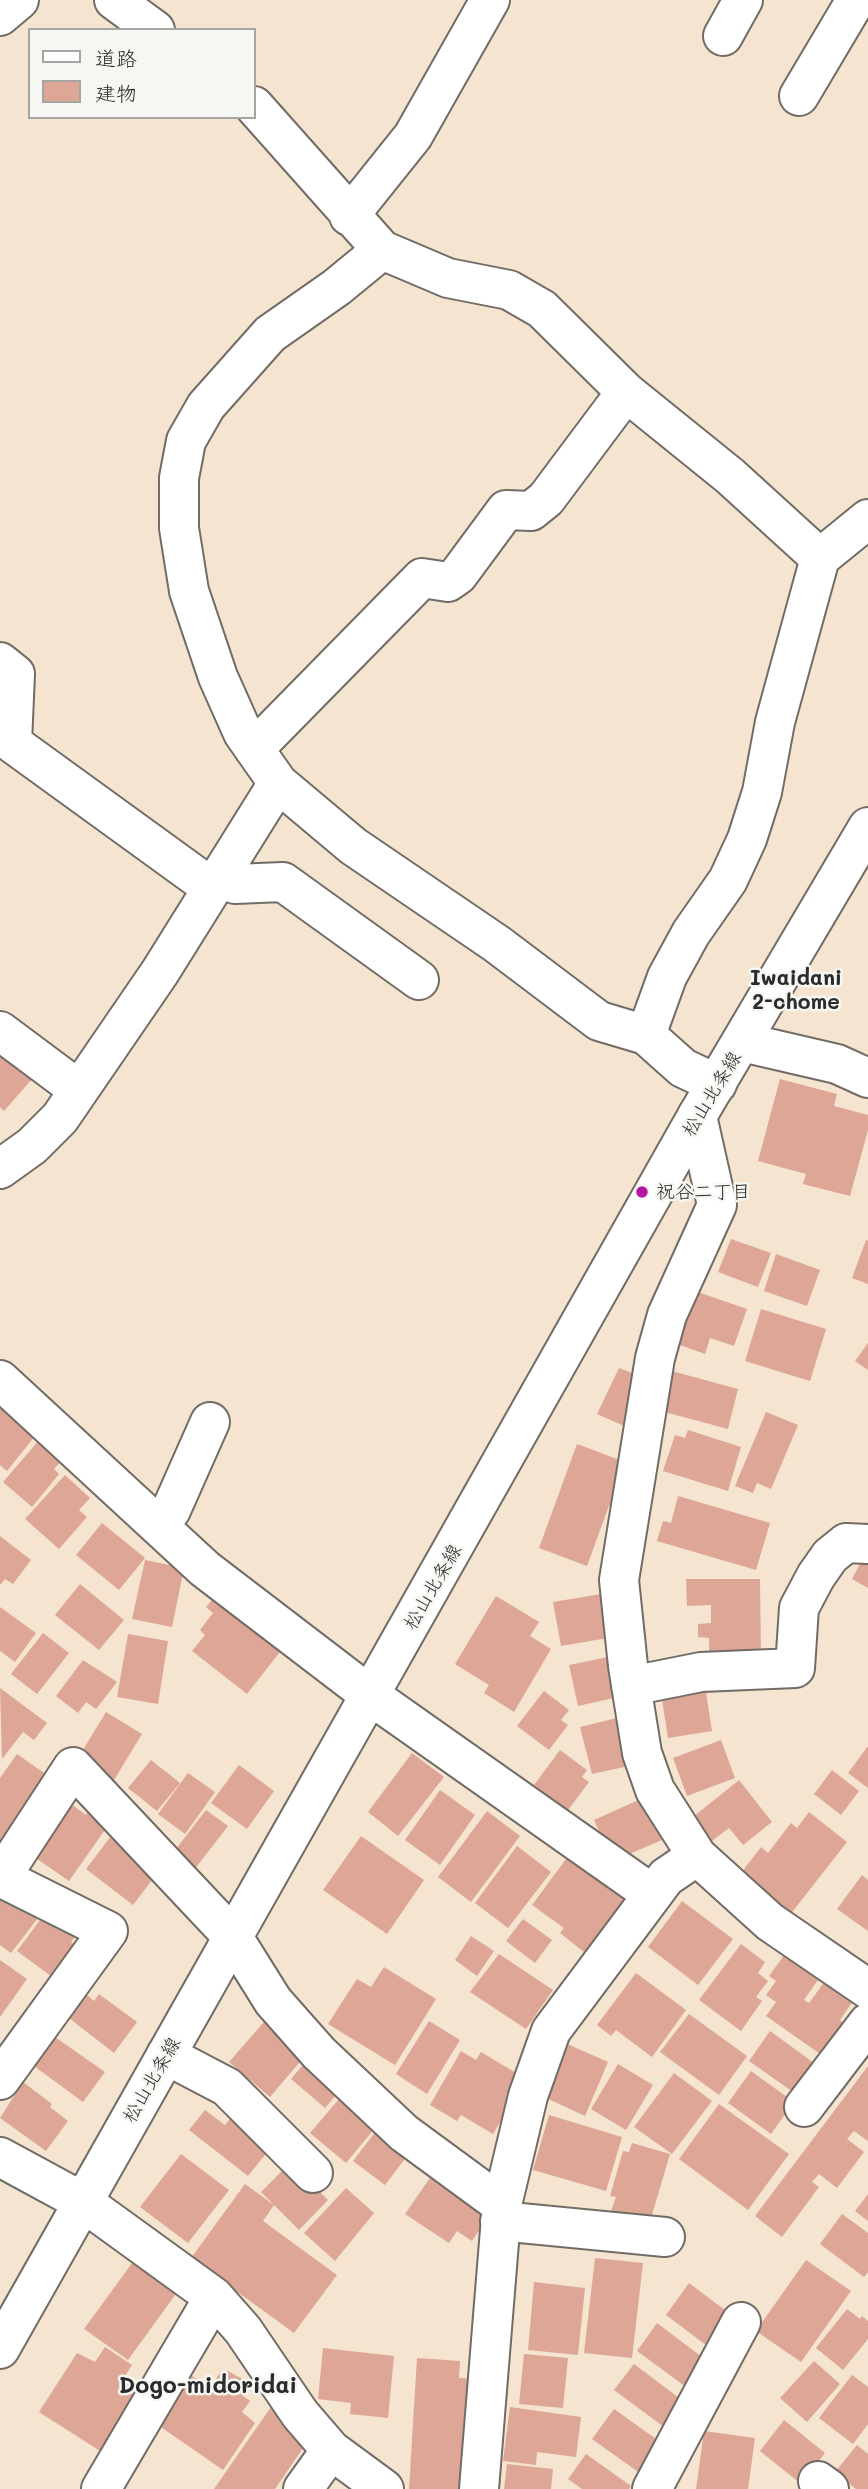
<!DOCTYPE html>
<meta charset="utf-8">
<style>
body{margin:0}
#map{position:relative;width:868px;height:2489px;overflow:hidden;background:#f4e4d0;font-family:Mali,"Klee One",sans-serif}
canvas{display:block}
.legend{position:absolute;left:28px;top:28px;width:228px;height:91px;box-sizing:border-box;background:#f6f6f2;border:2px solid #a5a5a2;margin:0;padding:9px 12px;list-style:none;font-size:21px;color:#2b2b2b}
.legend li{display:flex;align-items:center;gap:14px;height:35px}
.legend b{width:35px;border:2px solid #a5a5a2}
</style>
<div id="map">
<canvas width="868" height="2489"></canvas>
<ul class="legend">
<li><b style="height:9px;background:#fff"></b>道路</li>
<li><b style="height:19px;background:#dea697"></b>建物</li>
</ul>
</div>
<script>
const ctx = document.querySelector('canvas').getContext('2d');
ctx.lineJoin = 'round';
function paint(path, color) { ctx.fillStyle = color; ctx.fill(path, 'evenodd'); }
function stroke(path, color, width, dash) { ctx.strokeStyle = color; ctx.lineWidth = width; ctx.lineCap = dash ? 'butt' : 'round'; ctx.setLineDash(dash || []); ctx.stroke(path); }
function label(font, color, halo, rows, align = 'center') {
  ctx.font = font + ' Mali,"Klee One",sans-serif'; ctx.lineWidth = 5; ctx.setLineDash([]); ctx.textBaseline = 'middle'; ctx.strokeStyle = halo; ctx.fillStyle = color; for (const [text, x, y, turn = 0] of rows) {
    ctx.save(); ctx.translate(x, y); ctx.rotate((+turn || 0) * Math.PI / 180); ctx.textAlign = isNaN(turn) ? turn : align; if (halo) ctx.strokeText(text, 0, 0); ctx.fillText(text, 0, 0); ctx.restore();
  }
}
const building = new Path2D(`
 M 0,1050 L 33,1078 L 4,1111 L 0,1107 Z
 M 780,1079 L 837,1094 L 834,1106 L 868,1115 L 868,1130 L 850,1196 L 803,1184 L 806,1174 L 758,1161 Z
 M 731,1239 L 771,1253 L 758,1287 L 718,1272 Z
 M 866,1240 L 868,1241 L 868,1284 L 852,1278 Z
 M 776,1254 L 820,1270 L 807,1306 L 764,1291 Z
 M 695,1291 L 747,1309 L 734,1346 L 710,1338 L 705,1354 L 677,1344 Z
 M 761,1309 L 826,1329 L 810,1381 L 745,1361 Z
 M 868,1343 L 868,1370 L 855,1361 Z
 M 619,1368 L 640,1376 L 631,1429 L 597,1414 Z
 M 672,1371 L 738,1389 L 728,1429 L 661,1411 Z
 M 0,1400 L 39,1431 L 7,1471 L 0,1465 Z
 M 766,1412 L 798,1425 L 771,1489 L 757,1483 L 753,1493 L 735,1486 Z
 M 688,1430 L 741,1447 L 728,1491 L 663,1471 L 675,1435 L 685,1438 Z
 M 41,1438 L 64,1458 L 54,1469 L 59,1474 L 32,1507 L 3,1482 Z
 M 577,1444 L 625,1462 L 587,1566 L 539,1548 Z
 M 65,1475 L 90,1498 L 79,1510 L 87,1517 L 59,1549 L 25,1519 Z
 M 678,1496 L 770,1523 L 756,1570 L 657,1541 L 663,1521 L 671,1523 Z
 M 102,1523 L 145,1558 L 119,1590 L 76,1555 Z
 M 0,1536 L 31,1560 L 13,1584 L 5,1579 L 0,1585 Z
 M 864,1556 L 868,1558 L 868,1588 L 852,1579 Z
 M 145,1560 L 184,1568 L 172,1627 L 132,1619 Z
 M 686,1579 L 760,1579 L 761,1660 L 709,1661 L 709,1638 L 698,1637 L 698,1624 L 711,1623 L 711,1605 L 687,1606 Z
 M 80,1584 L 124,1620 L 99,1650 L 55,1615 Z
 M 601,1594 L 608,1638 L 561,1646 L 553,1602 Z
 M 216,1595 L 283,1648 L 247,1694 L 192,1651 L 205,1635 L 200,1630 L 213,1613 L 206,1607 Z
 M 496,1596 L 539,1622 L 530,1636 L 551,1649 L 514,1712 L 484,1693 L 489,1685 L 455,1664 Z
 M 0,1607 L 36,1633 L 15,1662 L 0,1651 Z
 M 43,1633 L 69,1653 L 37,1694 L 11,1674 Z
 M 128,1634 L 168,1641 L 158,1704 L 117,1697 Z
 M 608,1657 L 618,1697 L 578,1706 L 569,1665 Z
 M 83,1660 L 117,1682 L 96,1709 L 86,1702 L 78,1713 L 56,1696 Z
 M 705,1686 L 712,1731 L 668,1738 L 661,1693 Z
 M 0,1688 L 47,1723 L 34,1740 L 23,1732 L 2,1759 Z
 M 544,1691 L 569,1710 L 561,1720 L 568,1725 L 549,1750 L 517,1726 Z
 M 106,1712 L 142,1734 L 114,1780 L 78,1758 Z
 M 621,1717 L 633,1765 L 592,1774 L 580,1727 Z
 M 721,1740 L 735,1778 L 687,1796 L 673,1758 Z
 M 868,1746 L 868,1788 L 848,1773 Z
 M 560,1750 L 587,1770 L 582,1777 L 589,1782 L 568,1810 L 534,1785 Z
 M 412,1753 L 444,1777 L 398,1836 L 368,1812 Z
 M 17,1754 L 47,1775 L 0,1842 L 0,1778 Z
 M 151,1760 L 180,1783 L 157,1811 L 128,1788 Z
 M 239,1765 L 274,1791 L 247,1829 L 211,1803 Z
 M 832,1770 L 859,1791 L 841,1815 L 814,1794 Z
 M 188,1773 L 215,1792 L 185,1834 L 158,1814 Z
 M 739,1780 L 772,1822 L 743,1845 L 729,1828 L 712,1841 L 693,1817 Z
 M 440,1790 L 475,1815 L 440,1865 L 405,1840 Z
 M 643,1798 L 662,1840 L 613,1861 L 594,1820 Z
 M 70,1803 L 86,1815 L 94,1803 L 114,1817 L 69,1881 L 33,1856 Z
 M 206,1810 L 228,1826 L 194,1870 L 173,1853 Z
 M 487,1811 L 520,1836 L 471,1902 L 438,1877 Z
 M 809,1812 L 847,1842 L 789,1916 L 738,1877 L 761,1847 L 768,1853 L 791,1823 L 797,1828 Z
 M 114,1832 L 162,1867 L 133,1905 L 86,1869 Z
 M 361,1836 L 424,1880 L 387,1934 L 323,1890 Z
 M 517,1846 L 551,1872 L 508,1928 L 475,1903 Z
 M 569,1855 L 634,1894 L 589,1956 L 560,1933 L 564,1928 L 532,1905 Z
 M 862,1875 L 868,1880 L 868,1931 L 837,1909 Z
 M 5,1892 L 38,1918 L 11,1953 L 0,1945 L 0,1898 Z
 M 682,1901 L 733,1939 L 698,1985 L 648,1947 Z
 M 46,1912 L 77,1934 L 71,1942 L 82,1950 L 55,1979 L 17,1951 Z
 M 523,1919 L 552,1940 L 535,1963 L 506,1941 Z
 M 471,1936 L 494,1951 L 477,1976 L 455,1960 Z
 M 741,1944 L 765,1962 L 758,1973 L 768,1981 L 756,1997 L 762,2001 L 741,2031 L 699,2000 Z
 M 787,1951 L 816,1972 L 813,1976 L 818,1980 L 804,2000 L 809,2003 L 825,1981 L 853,2001 L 840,2020 L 845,2024 L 823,2056 L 766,2016 L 776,2002 L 766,1995 L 776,1981 L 769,1976 Z
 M 499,1954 L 553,1990 L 526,2029 L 470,1992 Z
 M 0,1960 L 27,1979 L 0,2017 Z
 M 384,1967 L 436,1999 L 395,2065 L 328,2024 L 357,1979 L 371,1987 Z
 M 636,1973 L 686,2010 L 652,2057 L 616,2030 L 611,2036 L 597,2025 Z
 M 99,1994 L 137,2022 L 114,2053 L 69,2018 L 87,1995 L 94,2001 Z
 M 689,2014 L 747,2056 L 719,2095 L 660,2052 Z
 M 270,2015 L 310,2050 L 270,2097 L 229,2062 Z
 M 429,2021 L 460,2040 L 427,2094 L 396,2074 Z
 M 770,2031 L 814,2063 L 793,2092 L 749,2061 Z
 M 55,2037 L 105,2072 L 83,2102 L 34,2066 Z
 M 565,2043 L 608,2062 L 585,2116 L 542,2096 Z
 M 461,2051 L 476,2060 L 481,2052 L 526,2079 L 493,2134 L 461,2115 L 457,2121 L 430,2105 Z
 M 308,2059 L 342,2088 L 325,2108 L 291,2079 Z
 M 618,2064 L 653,2085 L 626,2130 L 591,2109 Z
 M 868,2066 L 868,2141 L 854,2131 L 847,2139 L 864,2152 L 837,2188 L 819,2174 L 812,2182 L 819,2187 L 782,2237 L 755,2216 Z
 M 751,2071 L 794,2102 L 771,2134 L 728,2103 Z
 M 674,2073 L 712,2101 L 672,2154 L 634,2127 Z
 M 23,2082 L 52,2104 L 50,2107 L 68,2121 L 46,2151 L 0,2118 Z
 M 345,2092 L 380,2122 L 346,2163 L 310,2133 Z
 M 719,2104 L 789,2154 L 748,2210 L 679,2159 Z
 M 205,2110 L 225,2125 L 233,2115 L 273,2145 L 248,2176 L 189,2130 Z
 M 549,2115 L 622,2137 L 606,2191 L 533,2170 Z
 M 376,2131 L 407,2156 L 385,2185 L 353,2161 Z
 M 632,2143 L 670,2154 L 649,2225 L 610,2214 L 616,2197 L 610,2196 L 623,2151 L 629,2152 Z
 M 181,2154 L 229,2190 L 188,2243 L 140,2207 Z
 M 290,2163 L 328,2200 L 299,2230 L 261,2192 Z
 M 434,2172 L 492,2211 L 472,2241 L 457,2231 L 449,2243 L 405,2214 Z
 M 245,2184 L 274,2205 L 263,2221 L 337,2275 L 294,2333 L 191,2258 Z
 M 346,2188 L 374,2213 L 335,2261 L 304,2233 Z
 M 868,2194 L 868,2221 L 855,2211 Z
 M 842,2214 L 868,2233 L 868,2272 L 864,2277 L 820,2244 Z
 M 595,2258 L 643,2263 L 632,2358 L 584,2353 Z
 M 135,2259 L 178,2291 L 128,2360 L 84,2329 Z
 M 806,2260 L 851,2291 L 801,2362 L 756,2331 Z
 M 534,2282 L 585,2288 L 578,2355 L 528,2350 Z
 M 689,2283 L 733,2316 L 710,2348 L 666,2315 Z
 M 847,2309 L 860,2319 L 862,2316 L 868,2321 L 868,2339 L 843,2370 L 816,2348 Z
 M 657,2323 L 706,2360 L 686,2387 L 637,2351 Z
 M 105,2347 L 132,2365 L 125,2376 L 143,2387 L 100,2451 L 39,2412 L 77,2353 L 95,2362 Z
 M 323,2348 L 394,2356 L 388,2418 L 350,2414 L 351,2403 L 318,2399 Z
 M 524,2354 L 568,2358 L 563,2408 L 519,2404 Z
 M 417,2358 L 460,2361 L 459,2378 L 475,2379 L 468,2489 L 409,2489 Z
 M 814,2361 L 840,2384 L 807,2422 L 780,2398 Z
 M 634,2364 L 687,2404 L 668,2430 L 614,2390 Z
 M 228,2371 L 244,2380 L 247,2388 L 242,2395 L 250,2401 L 242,2412 L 255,2423 L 223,2470 L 155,2423 L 189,2374 L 210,2388 L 220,2373 Z
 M 852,2375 L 868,2387 L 868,2424 L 853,2444 L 819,2418 Z
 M 271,2407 L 312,2435 L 275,2489 L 214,2489 Z
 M 510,2407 L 581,2417 L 576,2457 L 537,2452 L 536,2465 L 503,2461 Z
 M 614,2409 L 663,2444 L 641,2474 L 592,2439 Z
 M 784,2420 L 825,2453 L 801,2484 L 760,2451 Z
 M 704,2431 L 755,2438 L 748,2489 L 696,2489 Z
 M 857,2445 L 868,2454 L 868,2489 L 856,2489 L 835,2472 Z
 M 586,2454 L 631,2486 L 629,2489 L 582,2489 L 568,2479 Z
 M 507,2464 L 553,2469 L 551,2489 L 504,2489 Z`);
const minor = new Path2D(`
 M 114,0 L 155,30
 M 0,16 L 19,0
 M 723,36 L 743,0
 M 799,96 L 856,0
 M 254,106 L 382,250 L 448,278 L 509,290 L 542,309 L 626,392 L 730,476 L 820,558
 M 349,216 L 413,136 L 490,0
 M 382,250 L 337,287 L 270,334 L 206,406 L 186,441 L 179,478 L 179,528 L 189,591 L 218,677 L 243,733 L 278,783 L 353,846 L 497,944 L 599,1021 L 646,1035
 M 0,662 L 15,674 L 12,743 L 212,888
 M 254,749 L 422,578 L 448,582 L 458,575 L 506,510 L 531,511 L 546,499 L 626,392
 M 219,877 L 235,884 L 283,882 L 419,980
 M 0,1031 L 79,1090
 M 742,1042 L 837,1064 L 868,1078
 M 717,1084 L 683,1068 L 646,1035 L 667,977 L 691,933 L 728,880 L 747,839 L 762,792 L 775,722 L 820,558 L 868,519
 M 0,1169 L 32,1146 L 60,1118 L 160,972 L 278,783
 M 0,1380 L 205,1569 L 371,1696 L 652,1894
 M 159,1526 L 171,1510 L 210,1422
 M 631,1686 L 701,1672 L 795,1668 L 799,1608 L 816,1576 L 830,1556 L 846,1543 L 868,1544
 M 697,1856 L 770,1922 L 868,1989
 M 0,1877 L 108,1931 L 0,2080
 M 1,1877 L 73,1767 L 233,1937 L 273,2001 L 319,2053 L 404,2133 L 502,2205 L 479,2489
 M 166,2055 L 227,2087 L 313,2173
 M 804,2107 L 868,2023
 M 0,2157 L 83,2202 L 214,2297 L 243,2330 L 300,2414 L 331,2450 L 384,2489
 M 502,2205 L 528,2096 L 551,2031 L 666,1877 L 697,1856 L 655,1790 L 642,1753 L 628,1666 L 619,1580 L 655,1358 L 667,1315 L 717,1205 L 697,1116
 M 500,2221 L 665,2237
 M 818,2481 L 829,2489
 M 101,2489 L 214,2297
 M 303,2489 L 331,2450
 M 652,2489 L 741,2322`);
const major = new Path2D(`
 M 0,2349 L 697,1116 L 868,827`);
const markers = [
 [642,1192,7,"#b5179e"]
];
const streetNames = [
 ["松山北条線",712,1094,-59],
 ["松山北条線",433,1587,-60],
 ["松山北条線",152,2080,-60]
];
const poiNames = [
 ["祝谷二丁目",656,1192]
];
const neighbourhoodNames = [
 ["Iwaidani",796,979],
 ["2-chome",796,1003]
];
const quarterNames = [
 ["Dogo-midoridai",208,2386]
];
paint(building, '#dea697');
stroke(minor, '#716c65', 42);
stroke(major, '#716c65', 42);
stroke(minor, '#fff', 38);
stroke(major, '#fff', 38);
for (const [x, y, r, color] of markers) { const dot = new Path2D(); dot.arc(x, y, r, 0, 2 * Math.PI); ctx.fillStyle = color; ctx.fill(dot); stroke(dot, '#f6f6f2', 2.5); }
label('19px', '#2b2b2b', '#f6f6f2', streetNames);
label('19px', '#2b2b2b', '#f6f6f2', poiNames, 'left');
label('bold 21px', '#2b2b2b', '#f6f6f2', neighbourhoodNames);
label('bold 23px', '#2b2b2b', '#f6f6f2', quarterNames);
</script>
